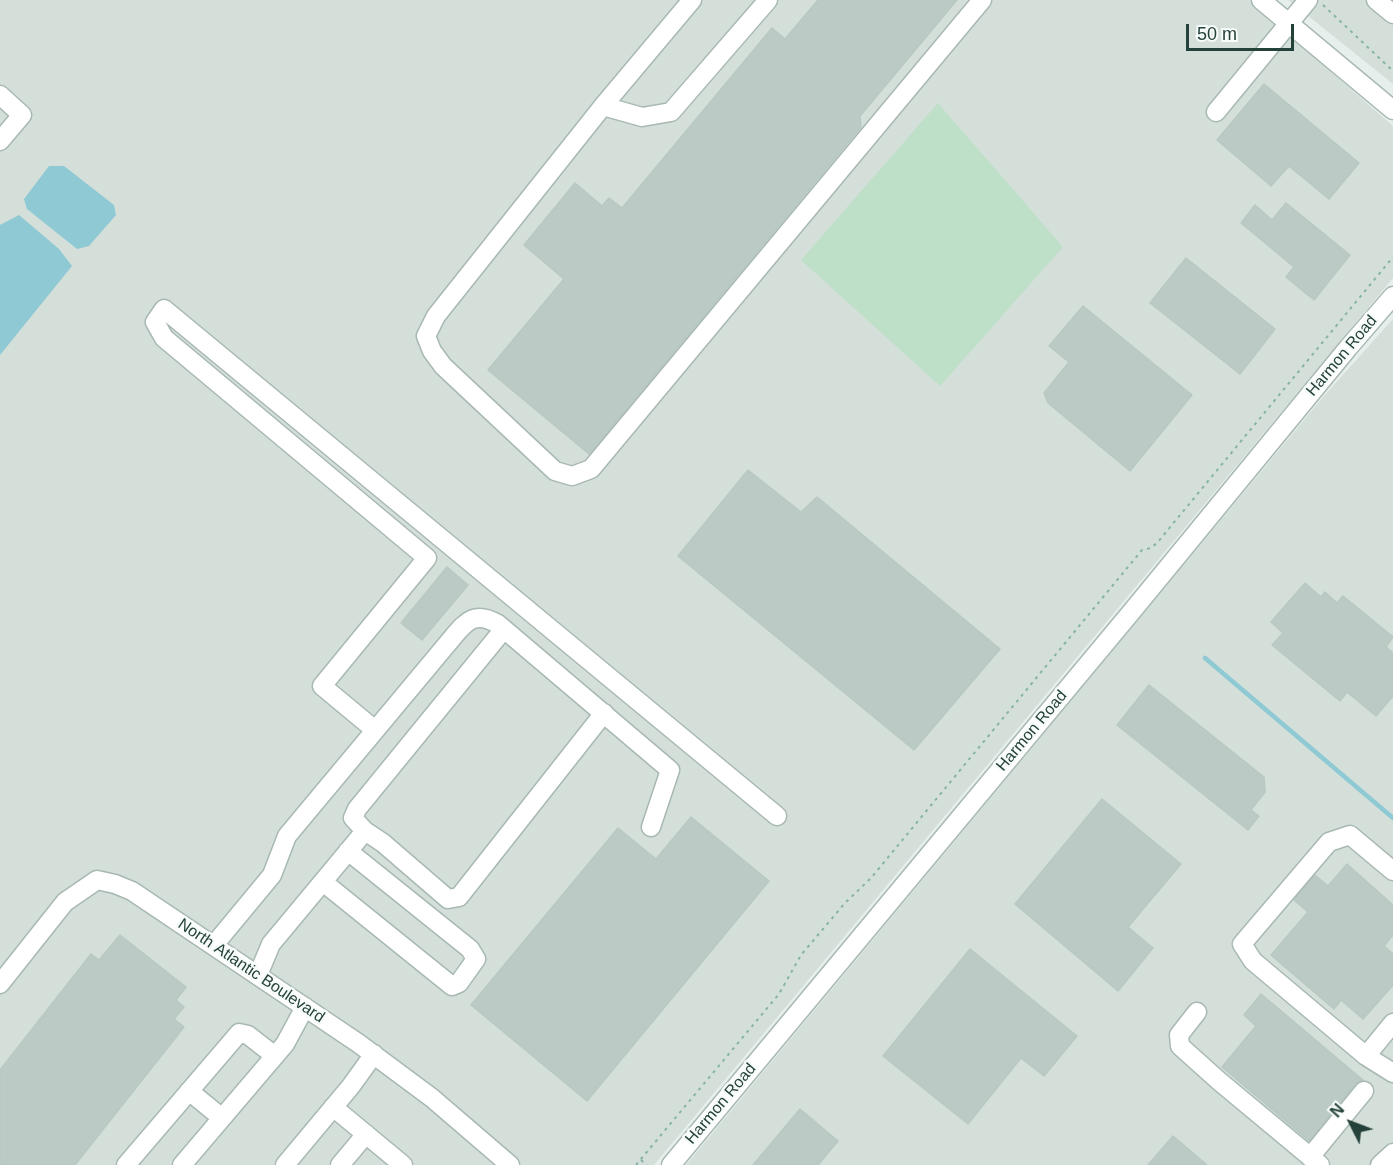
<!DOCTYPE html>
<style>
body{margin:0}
#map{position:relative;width:1393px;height:1165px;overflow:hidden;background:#e6efeb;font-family:Helvetica,sans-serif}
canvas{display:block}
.north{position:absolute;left:1321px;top:1093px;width:60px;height:60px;-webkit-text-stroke:4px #f7fbf9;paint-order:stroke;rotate:312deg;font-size:16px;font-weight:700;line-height:24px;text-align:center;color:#24423a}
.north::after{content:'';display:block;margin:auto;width:21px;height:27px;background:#24423a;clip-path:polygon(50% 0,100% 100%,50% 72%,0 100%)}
.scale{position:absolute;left:1186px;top:24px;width:108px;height:27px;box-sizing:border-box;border:3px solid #24423a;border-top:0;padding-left:8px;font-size:18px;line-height:21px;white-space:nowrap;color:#24423a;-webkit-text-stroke:4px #f7fbf9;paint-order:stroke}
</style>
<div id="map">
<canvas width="1393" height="1165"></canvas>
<div class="north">N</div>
<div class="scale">50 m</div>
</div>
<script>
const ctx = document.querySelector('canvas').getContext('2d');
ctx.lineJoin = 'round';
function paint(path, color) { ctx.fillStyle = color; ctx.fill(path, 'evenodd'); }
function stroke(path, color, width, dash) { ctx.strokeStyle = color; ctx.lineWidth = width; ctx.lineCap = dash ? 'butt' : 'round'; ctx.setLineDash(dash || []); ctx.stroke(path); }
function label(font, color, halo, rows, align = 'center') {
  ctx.font = font + ' Helvetica,sans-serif'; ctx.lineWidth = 5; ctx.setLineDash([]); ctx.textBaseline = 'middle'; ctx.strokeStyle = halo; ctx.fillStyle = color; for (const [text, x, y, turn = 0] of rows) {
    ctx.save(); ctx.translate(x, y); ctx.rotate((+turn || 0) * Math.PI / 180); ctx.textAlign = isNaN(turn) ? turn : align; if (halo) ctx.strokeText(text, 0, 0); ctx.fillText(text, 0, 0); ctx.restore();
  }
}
const built = new Path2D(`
 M 0,0 L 1249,0 L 1393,126 L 1393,278 L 654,1165 L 0,1165 Z
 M 1288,0 L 1393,0 L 1393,84 L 1317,23 Z
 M 1393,319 L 1393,1165 L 686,1165 L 1323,397 Z`);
const green = new Path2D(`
 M 938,103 L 1063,247 L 940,386 L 801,260 Z`);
const water = new Path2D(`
 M 49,166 L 64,166 L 114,205 L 116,215 L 89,246 L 77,249 L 27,209 L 24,199 Z
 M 19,215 L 59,249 L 72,266 L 0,355 L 0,225 Z`);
const stream = new Path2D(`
 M 1205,658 L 1393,818`);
const building = new Path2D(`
 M 818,0 L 957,0 L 860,116 L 861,127 L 589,454 L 488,370 L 564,279 L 524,245 L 575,183 L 602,206 L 609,198 L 622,208 L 772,28 L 785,39 Z
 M 1264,84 L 1359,163 L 1329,199 L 1289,166 L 1271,186 L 1217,140 Z
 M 1286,203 L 1350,255 L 1314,300 L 1286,277 L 1294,267 L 1241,223 L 1255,205 L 1272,220 Z
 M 1186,258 L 1275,329 L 1240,374 L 1150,303 Z
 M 1083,306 L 1192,395 L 1130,471 L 1048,403 L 1044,393 L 1069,362 L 1049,346 Z
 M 748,470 L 801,512 L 817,497 L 1000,649 L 914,750 L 678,556 Z
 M 447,567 L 468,585 L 422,640 L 401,623 Z
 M 1305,583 L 1321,597 L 1325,592 L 1337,603 L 1343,596 L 1393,637 L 1386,647 L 1393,653 L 1393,696 L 1376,716 L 1347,692 L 1340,701 L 1272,645 L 1283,633 L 1271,622 Z
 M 1149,685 L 1264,777 L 1265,792 L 1251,810 L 1259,816 L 1248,830 L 1117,725 Z
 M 1102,799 L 1181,864 L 1128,927 L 1153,948 L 1118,991 L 1015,904 Z
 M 691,817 L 769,881 L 587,1101 L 471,1005 L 618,828 L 656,859 Z
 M 1347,864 L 1393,905 L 1393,935 L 1384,946 L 1393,954 L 1393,985 L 1363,1019 L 1341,1000 L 1334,1009 L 1271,955 L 1308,912 L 1294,900 L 1315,875 L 1328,886 Z
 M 120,935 L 186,987 L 176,1000 L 184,1007 L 174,1019 L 184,1027 L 75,1165 L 0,1165 L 0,1070 L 91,954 L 99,960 Z
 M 970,949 L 1077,1036 L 1044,1076 L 1021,1058 L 968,1124 L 883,1056 Z
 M 1261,994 L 1363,1080 L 1355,1084 L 1309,1141 L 1222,1067 L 1256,1026 L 1244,1015 Z
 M 800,1109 L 838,1141 L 818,1165 L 753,1165 Z
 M 1173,1136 L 1207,1165 L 1148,1165 Z`);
const path = new Path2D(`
 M 1323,5 L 1393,71
 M 641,1160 L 647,1165
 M 636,1165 L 779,994 L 801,955 L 845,903 L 871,878 L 1142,550 L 1151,548 L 1157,543 L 1393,257`);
const minor = new Path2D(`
 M 692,0 L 603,106 L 436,316 L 426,336 L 432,351 L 443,366 L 555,471 L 572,476 L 591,469 L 982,0
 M 1261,0 L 1393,110
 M 1376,0 L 1393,14
 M 0,95 L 22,115 L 0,141
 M 603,106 L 642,117 L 671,112 L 768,0
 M 1216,112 L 1308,0
 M 375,730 L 322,686 L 427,558 L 164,338 L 155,322 L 164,309 L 777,816
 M 365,831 L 383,843 L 448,899 L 459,897 L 604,713
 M 323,882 L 452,986 L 459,983 L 476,959 L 470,949 L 348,851
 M 214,945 L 272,875 L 287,836 L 453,637 C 467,620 476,611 498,624 L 670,770 L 651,827
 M 258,975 L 271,944 L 365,831 L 353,818 L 357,809 L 504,629
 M 0,984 L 65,902 L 97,880 L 115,884 L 132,891 L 358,1043 L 432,1098 L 510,1165
 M 1197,1012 L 1179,1035 L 1180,1046 L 1219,1081 L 1320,1165
 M 1393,1023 L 1366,1056 L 1393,1073
 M 1366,1056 L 1253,961 L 1242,944 L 1329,842 L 1350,835 L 1393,871
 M 189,1091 L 222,1118
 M 333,1107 L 403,1165
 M 1310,1157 L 1364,1091
 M 126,1165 L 239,1033 L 248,1035 L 275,1056
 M 182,1165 L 285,1044 L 305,1007
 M 285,1165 L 351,1086 L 374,1054
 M 340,1165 L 366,1134
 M 671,1165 L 1133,610 L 1348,348 L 1393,296
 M 1380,1165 L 1393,1153`);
const streetNames = [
 ["Harmon Road",1342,356,-50],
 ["Harmon Road",1032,731,-50],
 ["North Atlantic Boulevard",251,971,34],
 ["Harmon Road",721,1104,-50]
];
paint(built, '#d4dfda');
paint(green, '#bfe0c8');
paint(water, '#8ec9d4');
stroke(stream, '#8ec9d4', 4.5);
paint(building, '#bbcac4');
stroke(building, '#b8c9c2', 1.5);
stroke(minor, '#a8b8b2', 21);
stroke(path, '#86b3a5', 2, [3, 4.5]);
stroke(minor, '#fff', 18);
label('16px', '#24423a', '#f7fbf9', streetNames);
</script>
